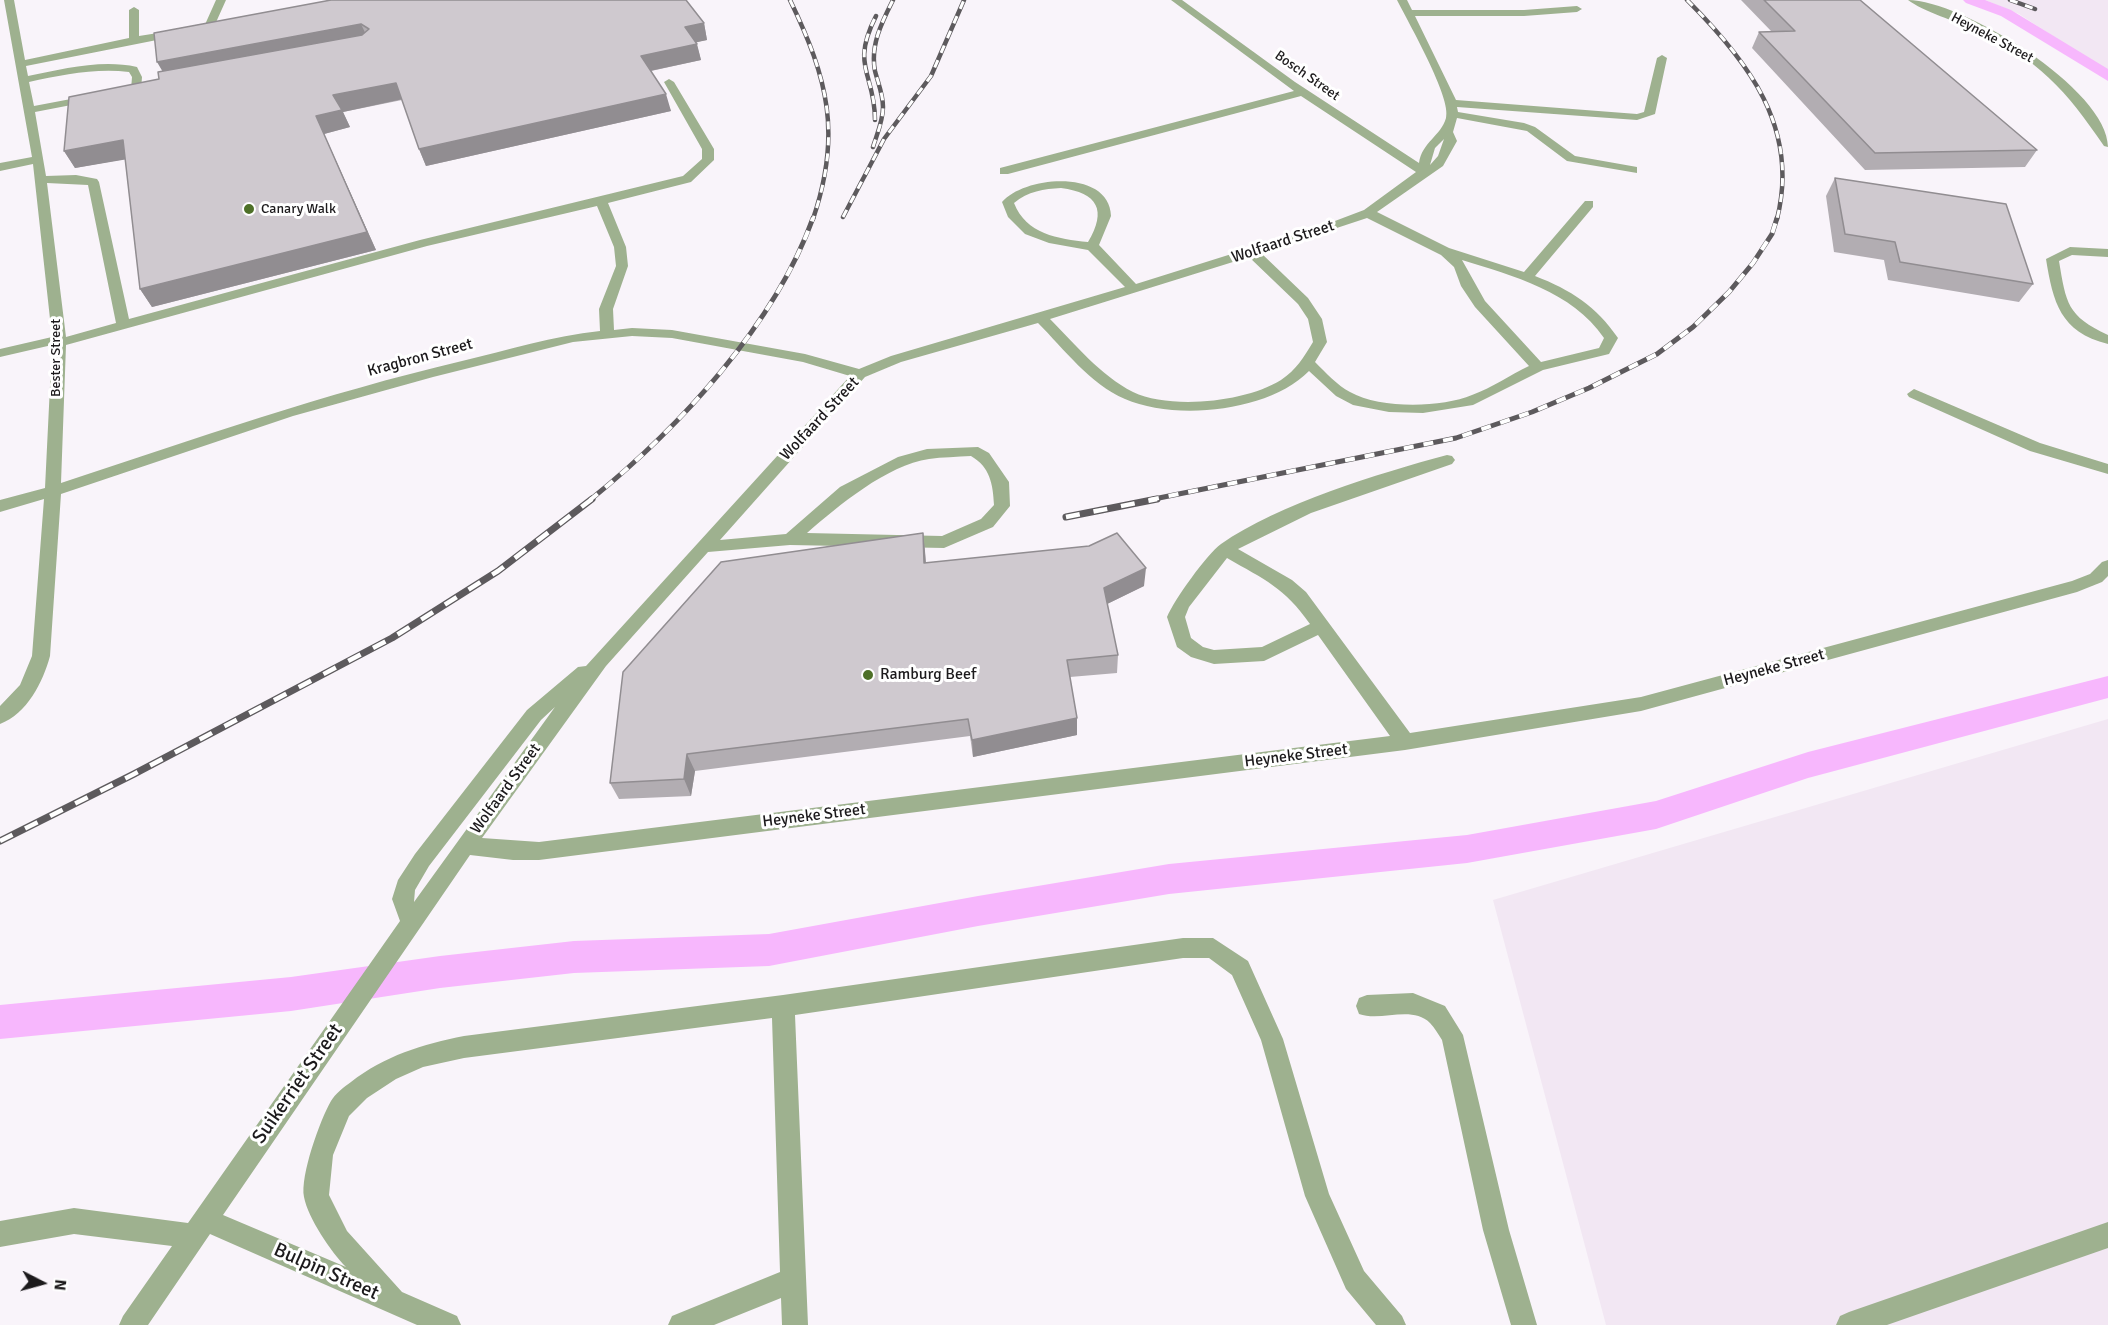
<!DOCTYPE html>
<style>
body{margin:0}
#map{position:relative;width:2108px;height:1325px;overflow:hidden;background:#f9f4fa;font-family:Signika,sans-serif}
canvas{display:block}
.north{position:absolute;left:12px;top:1253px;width:60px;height:60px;-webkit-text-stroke:4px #fff;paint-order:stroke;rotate:96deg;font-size:16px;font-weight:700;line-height:24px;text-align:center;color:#1c1a1c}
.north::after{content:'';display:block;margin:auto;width:21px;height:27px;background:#1c1a1c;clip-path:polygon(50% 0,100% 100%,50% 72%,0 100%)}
</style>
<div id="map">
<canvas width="2108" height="1325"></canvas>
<div class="north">N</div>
</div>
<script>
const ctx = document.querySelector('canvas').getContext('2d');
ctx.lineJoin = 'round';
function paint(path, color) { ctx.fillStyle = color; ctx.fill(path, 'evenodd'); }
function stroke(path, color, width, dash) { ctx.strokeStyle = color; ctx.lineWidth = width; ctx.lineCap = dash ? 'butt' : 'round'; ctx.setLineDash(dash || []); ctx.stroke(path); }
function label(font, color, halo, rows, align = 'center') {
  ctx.font = font + ' Signika,sans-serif'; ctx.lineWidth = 6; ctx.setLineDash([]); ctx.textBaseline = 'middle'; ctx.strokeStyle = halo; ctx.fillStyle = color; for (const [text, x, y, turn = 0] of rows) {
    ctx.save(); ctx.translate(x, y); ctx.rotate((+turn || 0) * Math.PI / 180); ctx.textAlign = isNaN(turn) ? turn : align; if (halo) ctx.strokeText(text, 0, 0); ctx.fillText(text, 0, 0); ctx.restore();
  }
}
const built = new Path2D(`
 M 1985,0 L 2108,0 L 2108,72 L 2019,14 Z
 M 2108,719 L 2108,1325 L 1606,1325 L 1493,900 Z`);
const canal = new Path2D(`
 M 1963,0 L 1985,0 L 2011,10 L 2108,69 L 2108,81 L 2001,16 L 1966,3 Z
 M 2108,676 L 2108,698 L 1808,778 L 1656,829 L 1467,863 L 1169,894 L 978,926 L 769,966 L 574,973 L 440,988 L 291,1011 L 0,1039 L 0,1005 L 291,977 L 440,956 L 574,941 L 769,934 L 978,896 L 1169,864 L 1467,835 L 1656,801 L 1808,752 Z`);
const minor = new Path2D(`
 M 4,0 L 14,0 L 25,60 L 129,38 L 129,10 L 134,7 L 139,10 L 139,36 L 177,30 L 182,33 L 177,36 L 26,66 L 28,76 C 63,69 101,59 137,67 L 142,77 L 141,90 L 136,93 L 131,90 L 132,77 L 129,72 C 95,68 62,75 29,82 L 34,106 L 92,95 L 97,98 L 92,101 L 35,112 L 46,176 L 76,175 L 97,179 L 99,182 L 129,319 L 420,240 L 683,176 L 702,159 L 702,149 L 664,82 L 669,79 L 674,82 L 714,149 L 714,160 L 691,182 L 608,203 L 626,247 L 628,266 L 613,309 L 614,330 L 632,328 L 672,330 L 805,354 L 859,369 L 891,356 L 1125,287 L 1088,250 L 1049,243 L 1025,234 L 1008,217 L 1002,202 C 1025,175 1110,169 1111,216 L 1099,245 L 1136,284 L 1327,224 L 1364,210 L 1416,172 L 1301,96 L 1008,174 L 1000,174 L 1000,168 L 1294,91 L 1171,0 L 1182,0 L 1295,82 L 1419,163 C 1422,142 1441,136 1446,118 C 1452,98 1408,22 1397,0 L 1407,0 L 1412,10 L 1524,10 L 1577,6 L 1582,9 L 1577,12 L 1524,16 L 1415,16 L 1456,100 L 1637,114 L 1644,112 L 1657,58 L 1662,55 L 1667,58 L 1655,114 L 1637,120 L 1457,107 L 1458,112 L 1524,123 L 1535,127 L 1575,156 L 1637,167 L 1637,173 L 1567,161 L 1527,131 L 1457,118 L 1453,132 L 1457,141 L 1443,166 L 1377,212 L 1449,248 L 1524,272 L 1585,201 L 1593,201 L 1593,207 L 1535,276 C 1571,290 1596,306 1618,338 L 1609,354 L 1543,370 L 1473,405 L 1423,413 L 1389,412 L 1353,405 L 1336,396 L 1309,371 C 1269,412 1175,421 1125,399 C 1090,384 1064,349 1038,323 L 901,362 L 865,377 L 720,540 L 786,534 L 840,487 L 898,457 L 927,449 L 978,447 L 989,453 L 1009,482 L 1010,506 L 993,527 L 944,548 L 790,545 L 708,552 L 606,666 L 482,838 L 539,842 L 1390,736 L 1318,635 L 1264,661 L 1214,664 L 1191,657 L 1177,647 L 1167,617 C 1174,600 1207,554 1221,544 C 1278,504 1380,473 1447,455 L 1452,456 L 1455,460 L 1452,464 L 1311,513 L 1238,549 L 1292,580 L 1306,592 L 1410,733 L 1641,697 L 2072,581 L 2090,574 L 2102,562 L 2108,560 L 2108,576 L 2102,582 L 2077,592 L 1641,711 L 1405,750 L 539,860 L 513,860 L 470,855 L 223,1215 L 346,1267 C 331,1252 308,1218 304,1197 C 300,1176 320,1120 331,1101 C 335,1094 344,1087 351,1082 C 384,1056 423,1044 464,1036 L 783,995 L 1183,938 L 1213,938 L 1248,961 L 1283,1039 L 1329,1194 L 1364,1271 L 1402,1316 L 1406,1325 L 1376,1325 L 1346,1289 L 1305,1196 L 1261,1040 L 1232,975 L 1209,958 L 1183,958 L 795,1015 L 808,1325 L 782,1325 L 781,1298 L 714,1325 L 668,1325 L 672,1316 L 780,1272 L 772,1018 L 464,1058 L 423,1067 L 396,1079 L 367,1098 L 349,1116 L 333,1155 L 329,1195 L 347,1231 L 402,1292 L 457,1316 L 461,1325 L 417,1325 L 210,1234 L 148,1325 L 119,1325 L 123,1316 L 172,1246 L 74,1234 L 0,1247 L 0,1221 L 74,1208 L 188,1223 L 400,921 L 392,899 L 398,880 L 415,854 L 527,710 L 578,667 L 586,666 L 850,376 L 803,362 L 672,338 L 632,336 L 573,342 L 433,377 L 293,416 L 61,494 L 50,656 C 43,682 27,714 0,724 L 0,706 L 20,685 L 32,656 L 44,499 L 0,512 L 0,500 L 45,488 L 52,345 L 0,357 L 0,349 L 52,337 L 33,164 L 0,171 L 0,163 L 32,157 ZM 1444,139 L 1438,156 L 1430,165 L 1435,148 ZM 47,183 L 88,185 L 116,323 L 66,337 ZM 1061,188 C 1098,193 1107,210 1088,242 C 1058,239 1026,234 1014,203 C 1028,191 1044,189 1061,188 ZM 597,206 L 614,247 L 616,266 L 599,309 L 600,331 C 553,336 508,350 462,361 C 326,393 194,439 61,483 L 66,345 L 427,246 ZM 1367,218 L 1441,255 L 1454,267 L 1461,286 L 1475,307 L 1529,366 C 1510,375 1492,388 1472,395 C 1441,408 1380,409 1350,392 C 1337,385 1326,373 1315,362 L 1327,342 L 1322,319 L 1308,298 L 1261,253 ZM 1249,257 L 1298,304 L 1308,319 L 1313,342 C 1304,357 1296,370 1281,380 C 1246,402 1171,410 1133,392 C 1100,375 1076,345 1050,319 ZM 1462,260 C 1513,276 1572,291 1604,338 L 1599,348 L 1541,362 L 1485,301 ZM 971,456 C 990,467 993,484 994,505 L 981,519 L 942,536 L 807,533 C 838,506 887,465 929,459 C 942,457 957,457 971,456 ZM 1227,558 C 1265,580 1284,587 1310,624 L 1262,647 L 1214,650 L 1203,647 L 1191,638 L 1185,617 L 1189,607 ZM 555,707 L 414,902 L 415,890 L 429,866 L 541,720 Z
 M 216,0 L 226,0 L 213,29 L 204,31 L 203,29 Z
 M 1908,0 C 1961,0 2108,89 2108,147 L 2104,146 C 2066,90 2038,59 1976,30 C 1958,22 1922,11 1908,0 Z
 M 2070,247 L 2108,249 L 2108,257 L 2072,255 L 2059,261 C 2066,303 2067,316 2108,335 L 2108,344 C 2060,332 2053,302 2046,259 Z
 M 1914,389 L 2040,443 L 2108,464 L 2108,474 L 2030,451 L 1909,397 L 1907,394 Z
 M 1413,993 L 1445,1006 L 1463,1035 L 1509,1230 L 1537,1325 L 1511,1325 L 1483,1230 L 1442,1040 C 1438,1034 1435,1028 1430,1023 C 1412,1005 1381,1022 1359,1014 L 1356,1006 L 1359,998 L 1367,995 Z
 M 2108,1222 L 2108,1248 L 1887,1325 L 1836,1325 L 1840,1316 L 1849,1312 Z`);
const railFar2 = new Path2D(`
 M 790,0 C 828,79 842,134 813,219
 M 1687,0 C 1748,61 1800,128 1777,219
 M 2010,0 L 2035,9
 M 875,120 C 875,73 850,67 876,16
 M 873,147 C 877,134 883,121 883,107 C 883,94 878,83 875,71 C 870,45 882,22 893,0
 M 843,217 L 884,139 L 931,76 L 964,0`);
const railFar1 = new Path2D(`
 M 590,500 C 679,428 774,326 813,218
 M 1149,500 L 1456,438 L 1532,412 L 1589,388 L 1657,354 L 1693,327 L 1729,292 L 1753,263 L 1772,234 L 1777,218`);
const rail = new Path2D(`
 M 1066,517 L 1157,499
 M 0,841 L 134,774 L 392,638 L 498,571 L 592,499`);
const wall = new Path2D(`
 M 331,0 L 704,23 L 707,40 L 696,42 L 701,60 L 651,71 L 671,111 L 426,166 L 419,149 L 402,100 L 343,112 L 350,127 L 324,134 L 376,250 L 152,307 L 140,289 L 125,159 L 75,168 L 64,151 L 159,79 L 163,72 Z
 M 1741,0 L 1860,0 L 2037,150 L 2025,167 L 1865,170 L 1752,48 L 1759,32 L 1772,32 Z
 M 1835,178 L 2033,284 L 2019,302 L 1888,280 L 1884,260 L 1834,252 L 1826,196 Z
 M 923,533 L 926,563 L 1144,586 L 1107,604 L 1118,655 L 1117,673 L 1070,677 L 1077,718 L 1077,735 L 973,757 L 970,736 L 695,771 L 691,796 L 619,799 L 610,783 Z`);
const shadedWall = new Path2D(`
 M 704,23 L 707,40 L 689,44 L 685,27 Z
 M 361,24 L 369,41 L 167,79 L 157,62 Z
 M 697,44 L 701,60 L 645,72 L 641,56 Z
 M 396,83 L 403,99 L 343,112 L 350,127 L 324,134 L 376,250 L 152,307 L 140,289 L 316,116 L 333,95 Z
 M 666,94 L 671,111 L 426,166 L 419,149 Z
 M 123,140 L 134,158 L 75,168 L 64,151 Z
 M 923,533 L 925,551 L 927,581 L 924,563 Z
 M 1146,568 L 1144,586 L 1103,606 L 1104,588 Z
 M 1077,718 L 1077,735 L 973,757 L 972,740 Z
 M 687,754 L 695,771 L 691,796 L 684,779 Z`);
const building = new Path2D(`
 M 331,0 L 686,0 L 704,23 L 685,27 L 697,44 L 641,56 L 666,94 L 419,149 L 396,83 L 333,95 L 342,110 L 316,116 L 367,232 L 140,289 L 123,140 L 64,151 L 69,97 L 159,79 L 158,72 L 362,35 L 369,29 L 361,24 L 157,62 L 154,33 Z
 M 1764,0 L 1860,0 L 2037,150 L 1875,153 L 1759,32 L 1795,31 Z
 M 1835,178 L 2006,204 L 2033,284 L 1900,262 L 1895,242 L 1845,234 Z
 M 923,533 L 924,563 L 1089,546 L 1117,533 L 1146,568 L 1104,588 L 1118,655 L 1067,660 L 1077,718 L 972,740 L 968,719 L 687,754 L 684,779 L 610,783 L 623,672 L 721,562 Z`);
const markers = [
 [249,209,6,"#4e7028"],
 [868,675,6,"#4e7028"]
];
const farStreetnames = [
 ["Heyneke Street",1992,38,28],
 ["Bosch Street",1307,76,35],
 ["Bester Street",56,358,-90]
];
const farPoinames = [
 ["Canary Walk",261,209]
];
const streetNames = [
 ["Wolfaard Street",1283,242,-18],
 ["Kragbron Street",420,358,-15],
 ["Wolfaard Street",820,419,-47],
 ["Heyneke Street",1774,668,-15],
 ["Heyneke Street",1296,756,-7],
 ["Wolfaard Street",506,789,-54],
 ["Heyneke Street",814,816,-7]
];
const poiNames = [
 ["Ramburg Beef",880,675]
];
const nearStreetnames = [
 ["Suikerriet Street",298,1084,-55],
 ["Bulpin Street",326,1272,24]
];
paint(built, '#f2e7f3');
paint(canal, '#f7b7fd');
paint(minor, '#9eb18f');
stroke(railFar2, '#5d5a5d', 4.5);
stroke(railFar1, '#5d5a5d', 5);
stroke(rail, '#5d5a5d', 7);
stroke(railFar2, '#fff', 3, [8]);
stroke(railFar1, '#fff', 4, [10]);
stroke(rail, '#fff', 4.5, [14]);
paint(wall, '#b2adb2');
paint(shadedWall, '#918d91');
paint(building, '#cfc9cf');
stroke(building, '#918d91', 1.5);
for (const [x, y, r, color] of markers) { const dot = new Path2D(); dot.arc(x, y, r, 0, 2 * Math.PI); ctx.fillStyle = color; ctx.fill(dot); stroke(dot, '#fff', 2); }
label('14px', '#1c1a1c', '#fff', farStreetnames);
label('14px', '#1c1a1c', '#fff', farPoinames, 'left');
label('16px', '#1c1a1c', '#fff', streetNames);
label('16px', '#1c1a1c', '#fff', poiNames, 'left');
label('20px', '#1c1a1c', '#fff', nearStreetnames);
</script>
